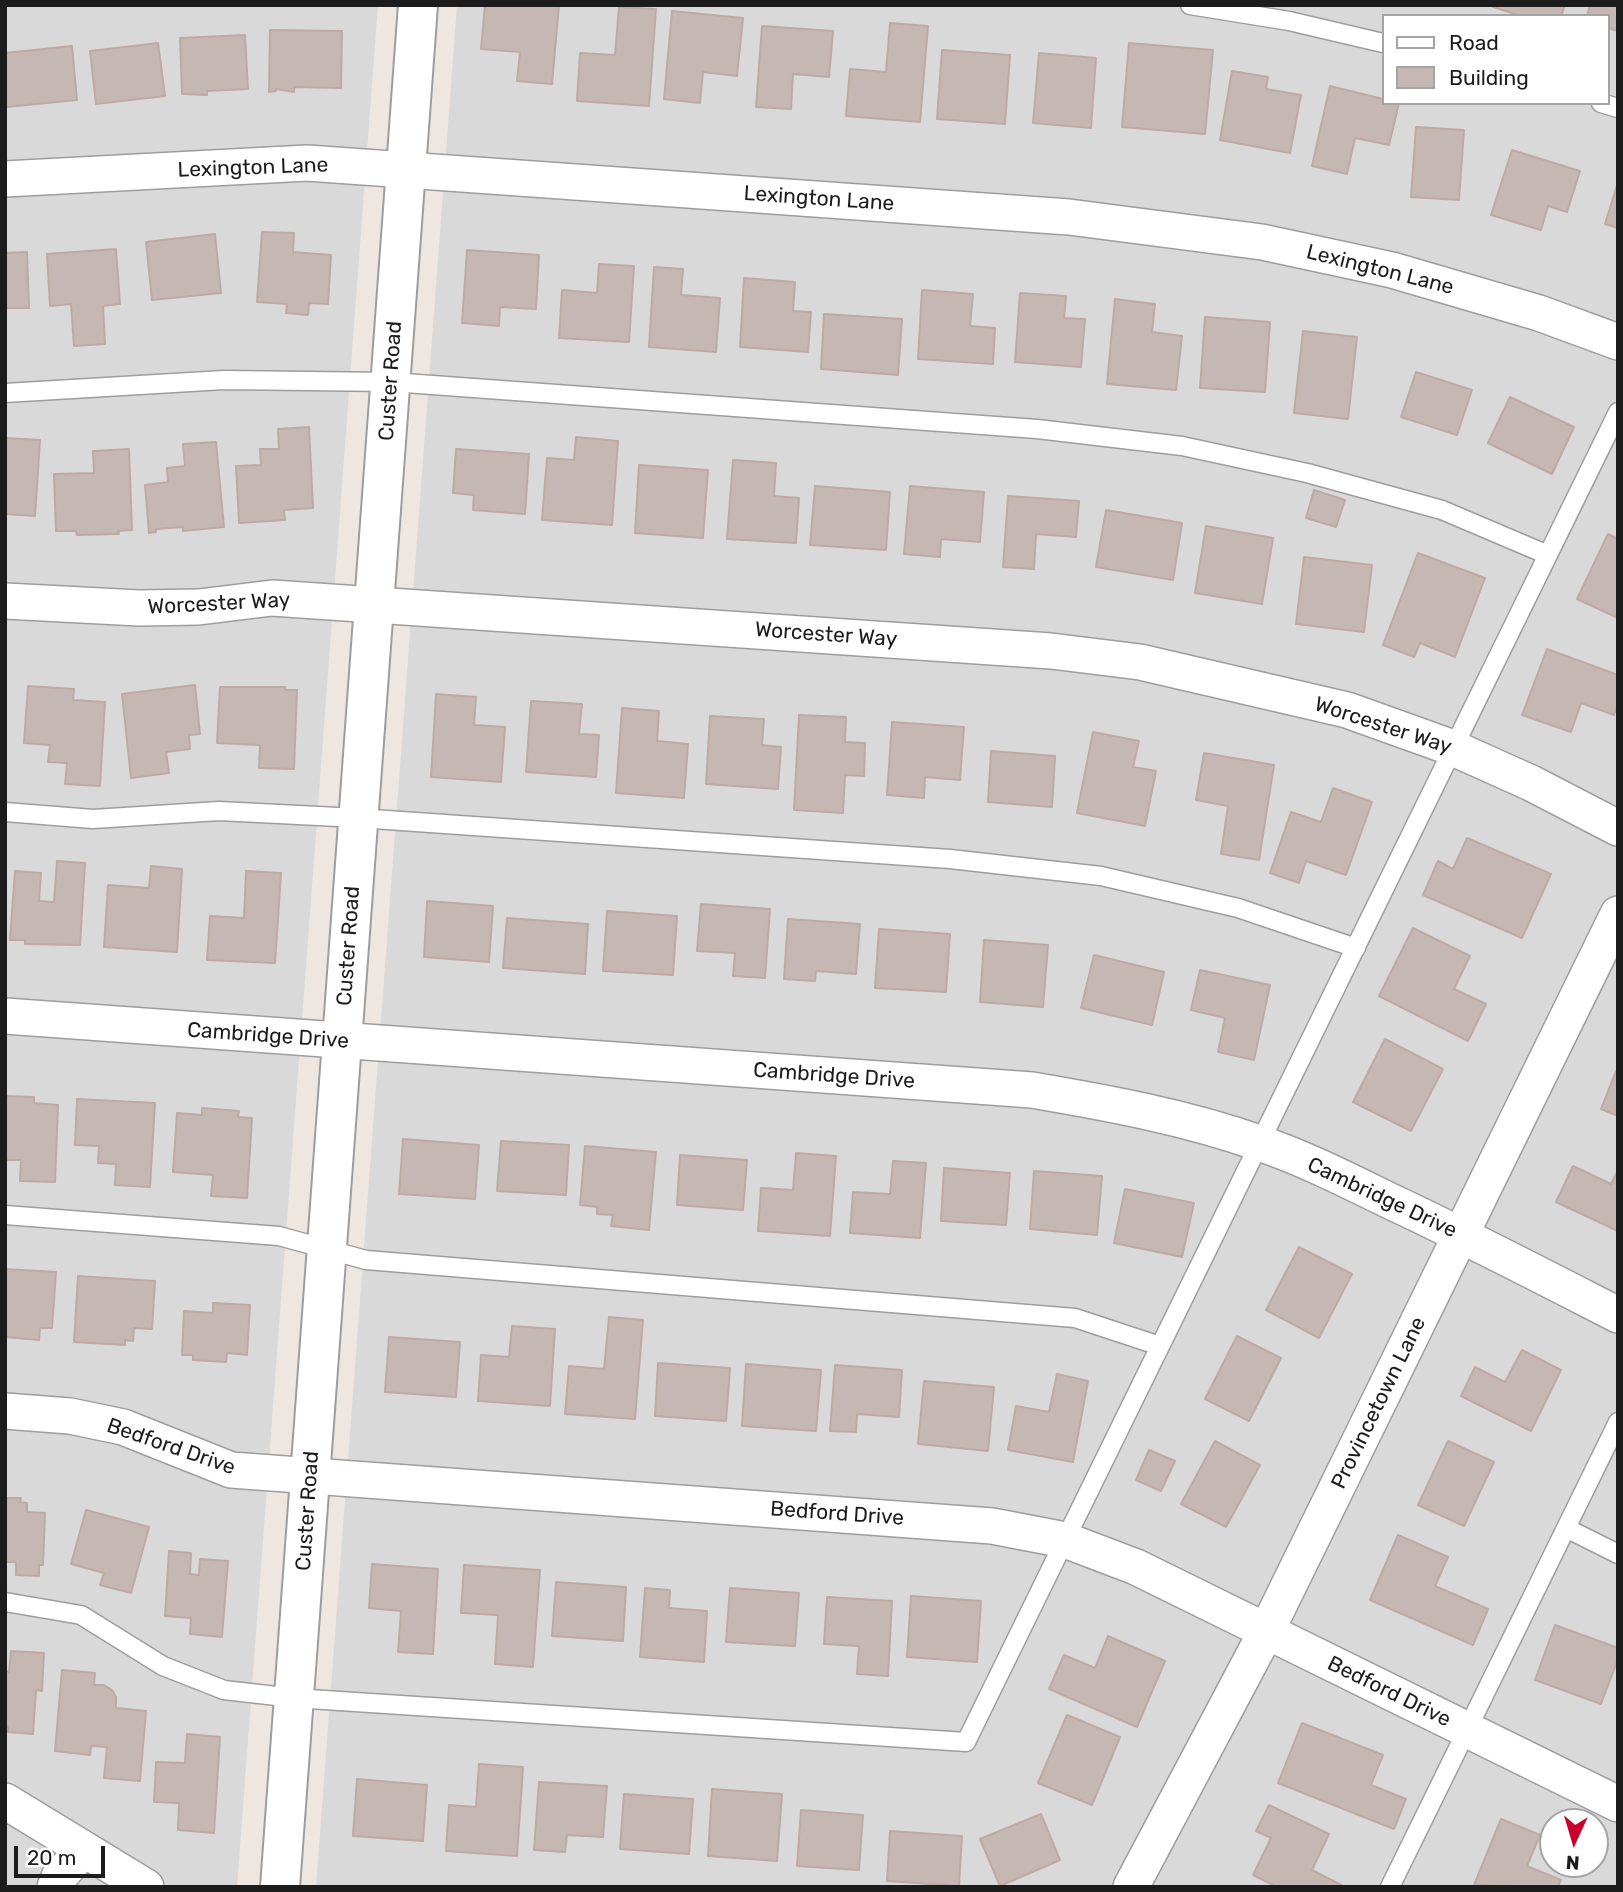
<!DOCTYPE html>
<style>
body{margin:0}
#map{position:relative;width:1623px;height:1892px;overflow:hidden;background:#eee7e1;font-family:Rubik,sans-serif}
canvas{display:block}
.frame{position:absolute;inset:0;border:7px solid #1c1c1c;pointer-events:none}
.legend{position:absolute;left:1382px;top:14px;width:228px;height:91px;box-sizing:border-box;background:#fff;border:2px solid #a4a4a4;margin:0;padding:9px 12px;list-style:none;font-size:21px;color:#1c1c1c}
.legend li{display:flex;align-items:center;gap:14px;height:35px}
.legend b{width:35px;border:2px solid #a4a4a4}
.north{position:absolute;left:1539px;top:1808px;width:70px;height:70px;box-sizing:border-box;background:#fff;border:2px solid #a4a4a4;border-radius:50%;rotate:184deg;font-size:19px;font-weight:700;line-height:28px;text-align:center;color:#1c1c1c}
.north::after{content:'';display:block;margin:auto;width:24px;height:32px;background:#c8002c;clip-path:polygon(50% 0,100% 100%,50% 72%,0 100%)}
.scale{position:absolute;left:14px;top:1846px;width:91px;height:32px;box-sizing:border-box;border:4px solid #1c1c1c;border-top:0;padding-left:9px;font-size:21px;line-height:24px;white-space:nowrap;color:#1c1c1c;-webkit-text-stroke:5px #fff;paint-order:stroke}
</style>
<div id="map">
<canvas width="1623" height="1892"></canvas>
<div class="frame"></div>
<ul class="legend">
<li><b style="height:9px;background:#fff"></b>Road</li>
<li><b style="height:19px;background:#c5b8b4"></b>Building</li>
</ul>
<div class="north">N</div>
<div class="scale">20 m</div>
</div>
<script>
const ctx = document.querySelector('canvas').getContext('2d');
ctx.lineJoin = 'round';
function paint(path, color) { ctx.fillStyle = color; ctx.fill(path, 'evenodd'); }
function stroke(path, color, width, dash) { ctx.strokeStyle = color; ctx.lineWidth = width; ctx.lineCap = dash ? 'butt' : 'round'; ctx.setLineDash(dash || []); ctx.stroke(path); }
function label(font, color, halo, rows, align = 'center') {
  ctx.font = font + ' Rubik,sans-serif'; ctx.lineWidth = 5; ctx.setLineDash([]); ctx.textBaseline = 'middle'; ctx.strokeStyle = halo; ctx.fillStyle = color; for (const [text, x, y, turn = 0] of rows) {
    ctx.save(); ctx.translate(x, y); ctx.rotate((+turn || 0) * Math.PI / 180); ctx.textAlign = isNaN(turn) ? turn : align; if (halo) ctx.strokeText(text, 0, 0); ctx.fillText(text, 0, 0); ctx.restore();
  }
}
const residential = new Path2D(`
 M 5,5 L 378,5 L 237,1887 L 5,1887 Z
 M 457,5 L 1618,5 L 1618,1887 L 316,1887 ZM 1383,16 L 1607,16 L 1607,103 L 1383,103 ZM 1553,1822 L 1595,1822 L 1595,1864 L 1553,1864 Z`);
const building = new Path2D(`
 M 485,5 L 559,5 L 552,84 L 517,81 L 520,52 L 481,49 Z
 M 1494,5 L 1565,5 L 1561,16 L 1522,16 L 1493,7 Z
 M 1590,5 L 1618,5 L 1618,31 L 1607,28 L 1607,16 L 1587,16 Z
 M 619,7 L 656,9 L 649,106 L 577,101 L 580,53 L 615,55 Z
 M 672,11 L 743,18 L 737,76 L 703,72 L 700,103 L 664,99 Z
 M 890,23 L 928,26 L 920,122 L 846,116 L 850,69 L 886,72 Z
 M 762,26 L 833,31 L 829,77 L 793,74 L 791,109 L 756,107 Z
 M 270,30 L 342,31 L 341,88 L 294,87 L 294,92 L 276,89 L 276,91 L 269,92 Z
 M 245,35 L 248,89 L 207,91 L 207,95 L 182,94 L 180,38 Z
 M 158,43 L 165,96 L 96,104 L 90,51 Z
 M 1129,43 L 1213,50 L 1205,134 L 1122,127 Z
 M 72,46 L 77,100 L 6,107 L 5,53 Z
 M 942,50 L 1010,55 L 1005,124 L 937,119 Z
 M 1039,53 L 1096,58 L 1091,128 L 1033,123 Z
 M 1232,71 L 1268,77 L 1266,89 L 1301,95 L 1290,153 L 1220,140 Z
 M 1330,86 L 1383,99 L 1383,103 L 1399,103 L 1389,145 L 1355,138 L 1347,174 L 1312,166 Z
 M 1416,127 L 1464,130 L 1459,200 L 1411,197 Z
 M 1512,150 L 1580,171 L 1567,212 L 1548,206 L 1541,230 L 1491,215 Z
 M 1618,182 L 1618,228 L 1605,224 Z
 M 262,232 L 294,233 L 293,252 L 331,255 L 328,304 L 309,303 L 308,315 L 286,313 L 287,304 L 257,302 Z
 M 215,234 L 221,293 L 152,300 L 146,242 Z
 M 116,249 L 120,304 L 103,306 L 105,344 L 74,346 L 71,304 L 50,306 L 47,254 Z
 M 467,250 L 539,255 L 536,309 L 500,307 L 499,326 L 462,323 Z
 M 27,252 L 29,308 L 5,308 L 5,253 Z
 M 599,264 L 634,266 L 629,342 L 559,338 L 562,290 L 597,293 Z
 M 654,267 L 683,269 L 681,295 L 720,298 L 716,352 L 649,347 Z
 M 744,278 L 795,282 L 793,311 L 811,312 L 808,352 L 740,347 Z
 M 922,290 L 973,294 L 970,326 L 995,328 L 993,364 L 918,359 Z
 M 1020,293 L 1066,296 L 1064,318 L 1085,319 L 1081,367 L 1015,362 Z
 M 1115,299 L 1155,304 L 1152,332 L 1182,336 L 1176,390 L 1107,384 Z
 M 824,314 L 902,319 L 898,375 L 821,369 Z
 M 1205,317 L 1270,322 L 1265,392 L 1200,388 Z
 M 1303,331 L 1357,337 L 1348,419 L 1294,413 Z
 M 1416,372 L 1472,390 L 1457,435 L 1401,417 Z
 M 1510,397 L 1574,427 L 1552,474 L 1488,443 Z
 M 309,427 L 313,508 L 284,510 L 285,520 L 239,523 L 236,466 L 261,465 L 260,449 L 279,449 L 278,429 Z
 M 576,437 L 618,441 L 612,525 L 542,520 L 547,458 L 574,460 Z
 M 5,438 L 40,440 L 35,516 L 5,514 Z
 M 216,442 L 224,527 L 183,531 L 183,527 L 156,529 L 156,532 L 149,533 L 145,485 L 168,482 L 167,468 L 185,466 L 183,444 Z
 M 129,449 L 132,530 L 118,531 L 119,534 L 77,535 L 76,531 L 56,531 L 54,474 L 94,473 L 93,451 Z
 M 456,449 L 529,454 L 525,514 L 473,510 L 474,495 L 453,493 Z
 M 733,460 L 776,463 L 774,496 L 799,498 L 796,543 L 727,539 Z
 M 639,465 L 708,470 L 703,538 L 635,533 Z
 M 815,486 L 890,492 L 886,550 L 810,545 Z
 M 910,486 L 984,492 L 980,542 L 941,539 L 940,557 L 904,554 Z
 M 1314,490 L 1345,500 L 1336,527 L 1306,518 Z
 M 1008,496 L 1079,501 L 1076,537 L 1036,534 L 1034,569 L 1003,567 Z
 M 1106,510 L 1182,523 L 1173,580 L 1096,567 Z
 M 1206,526 L 1273,538 L 1262,604 L 1195,593 Z
 M 1608,534 L 1618,539 L 1618,618 L 1577,599 Z
 M 1418,553 L 1485,578 L 1455,657 L 1420,643 L 1414,657 L 1383,645 Z
 M 1304,557 L 1372,565 L 1364,632 L 1296,624 Z
 M 1547,649 L 1618,675 L 1618,704 L 1614,715 L 1581,703 L 1571,732 L 1522,715 Z
 M 195,685 L 200,734 L 189,735 L 190,749 L 166,752 L 169,773 L 131,778 L 122,694 Z
 M 28,686 L 74,689 L 73,700 L 105,702 L 100,786 L 65,784 L 67,763 L 48,762 L 50,745 L 24,743 Z
 M 220,687 L 285,687 L 285,690 L 297,690 L 294,769 L 259,768 L 260,745 L 217,743 Z
 M 436,694 L 476,697 L 474,725 L 505,727 L 501,782 L 431,777 Z
 M 531,701 L 582,704 L 579,734 L 599,735 L 596,777 L 526,772 Z
 M 622,708 L 659,711 L 657,741 L 688,744 L 684,798 L 616,793 Z
 M 799,715 L 846,717 L 845,742 L 865,743 L 864,776 L 845,775 L 843,813 L 794,810 Z
 M 710,716 L 764,719 L 762,745 L 781,747 L 778,789 L 706,784 Z
 M 892,722 L 964,727 L 960,780 L 925,777 L 924,798 L 887,795 Z
 M 1093,732 L 1139,741 L 1133,767 L 1156,771 L 1145,826 L 1077,813 Z
 M 991,751 L 1055,756 L 1052,807 L 988,802 Z
 M 1204,753 L 1274,765 L 1259,860 L 1221,854 L 1228,806 L 1196,800 Z
 M 1333,788 L 1372,802 L 1346,875 L 1306,861 L 1299,883 L 1270,873 L 1291,812 L 1321,822 Z
 M 1467,838 L 1551,874 L 1522,938 L 1423,895 L 1438,861 L 1453,869 Z
 M 57,861 L 85,863 L 80,945 L 25,944 L 25,940 L 10,940 L 15,871 L 41,873 L 39,901 L 54,902 Z
 M 151,866 L 182,869 L 177,952 L 104,947 L 108,885 L 149,888 Z
 M 246,871 L 281,873 L 275,963 L 207,960 L 210,916 L 244,918 Z
 M 427,901 L 493,906 L 489,962 L 424,957 Z
 M 701,904 L 770,909 L 765,978 L 733,976 L 735,953 L 697,951 Z
 M 607,911 L 677,916 L 673,975 L 603,971 Z
 M 507,918 L 588,924 L 585,974 L 503,968 Z
 M 788,919 L 860,924 L 856,974 L 816,971 L 815,981 L 784,979 Z
 M 1413,928 L 1470,956 L 1454,989 L 1486,1004 L 1468,1041 L 1379,996 Z
 M 879,929 L 950,934 L 946,992 L 875,988 Z
 M 984,940 L 1048,945 L 1043,1007 L 980,1002 Z
 M 1094,955 L 1164,972 L 1152,1025 L 1081,1008 Z
 M 1200,970 L 1270,985 L 1254,1060 L 1218,1052 L 1225,1018 L 1191,1010 Z
 M 1385,1039 L 1443,1069 L 1411,1131 L 1353,1102 Z
 M 1616,1071 L 1618,1072 L 1618,1116 L 1601,1109 Z
 M 5,1096 L 34,1097 L 34,1103 L 58,1105 L 55,1182 L 20,1181 L 21,1160 L 5,1160 Z
 M 77,1099 L 155,1103 L 150,1187 L 115,1185 L 116,1164 L 98,1163 L 99,1146 L 75,1145 Z
 M 202,1108 L 239,1111 L 238,1117 L 252,1118 L 247,1198 L 211,1196 L 213,1175 L 173,1172 L 177,1113 L 202,1115 Z
 M 403,1139 L 479,1145 L 475,1199 L 399,1194 Z
 M 501,1141 L 569,1145 L 566,1195 L 497,1191 Z
 M 585,1146 L 656,1152 L 649,1230 L 611,1226 L 613,1215 L 597,1214 L 597,1207 L 580,1205 Z
 M 796,1153 L 836,1156 L 830,1236 L 758,1231 L 761,1188 L 793,1190 Z
 M 680,1155 L 747,1160 L 743,1210 L 677,1205 Z
 M 893,1161 L 926,1163 L 920,1238 L 850,1233 L 853,1192 L 890,1194 Z
 M 1573,1166 L 1611,1184 L 1618,1170 L 1618,1231 L 1556,1202 Z
 M 944,1168 L 1010,1173 L 1006,1225 L 941,1221 Z
 M 1034,1171 L 1102,1176 L 1097,1235 L 1030,1229 Z
 M 1125,1189 L 1194,1203 L 1182,1257 L 1114,1243 Z
 M 1299,1247 L 1352,1274 L 1319,1338 L 1266,1310 Z
 M 5,1269 L 56,1272 L 52,1328 L 40,1328 L 39,1340 L 5,1337 Z
 M 78,1276 L 155,1281 L 152,1329 L 134,1328 L 133,1341 L 125,1340 L 125,1345 L 74,1342 Z
 M 213,1303 L 250,1305 L 247,1355 L 227,1353 L 226,1362 L 193,1360 L 193,1355 L 182,1355 L 184,1311 L 213,1313 Z
 M 609,1317 L 643,1320 L 635,1419 L 565,1414 L 569,1366 L 604,1369 Z
 M 512,1326 L 555,1329 L 550,1406 L 478,1401 L 481,1355 L 509,1357 Z
 M 1237,1336 L 1281,1358 L 1249,1421 L 1205,1399 Z
 M 389,1337 L 460,1342 L 456,1397 L 385,1392 Z
 M 1522,1350 L 1561,1370 L 1531,1431 L 1461,1396 L 1475,1367 L 1505,1382 Z
 M 658,1363 L 730,1368 L 726,1421 L 655,1416 Z
 M 746,1364 L 821,1370 L 816,1431 L 742,1426 Z
 M 835,1365 L 902,1370 L 899,1417 L 857,1414 L 856,1432 L 830,1431 Z
 M 1057,1374 L 1088,1381 L 1073,1462 L 1008,1450 L 1016,1406 L 1049,1412 Z
 M 924,1381 L 994,1387 L 988,1451 L 918,1444 Z
 M 1215,1441 L 1260,1465 L 1226,1527 L 1181,1504 Z
 M 1448,1441 L 1494,1462 L 1464,1526 L 1418,1505 Z
 M 1149,1450 L 1175,1461 L 1161,1491 L 1136,1480 Z
 M 5,1498 L 21,1498 L 20,1502 L 27,1503 L 27,1512 L 45,1513 L 43,1565 L 39,1565 L 39,1576 L 16,1575 L 16,1562 L 5,1562 Z
 M 86,1510 L 149,1527 L 131,1593 L 100,1585 L 104,1573 L 71,1564 Z
 M 1398,1535 L 1448,1557 L 1435,1586 L 1488,1609 L 1473,1645 L 1370,1600 Z
 M 169,1551 L 191,1553 L 190,1574 L 199,1575 L 200,1559 L 228,1561 L 222,1637 L 190,1634 L 191,1618 L 165,1616 Z
 M 372,1564 L 438,1569 L 433,1654 L 398,1652 L 401,1611 L 369,1608 Z
 M 464,1565 L 540,1570 L 533,1667 L 495,1664 L 498,1615 L 461,1613 Z
 M 556,1582 L 626,1587 L 623,1641 L 552,1636 Z
 M 645,1588 L 670,1590 L 669,1608 L 707,1611 L 704,1662 L 640,1657 Z
 M 730,1588 L 799,1593 L 795,1646 L 726,1642 Z
 M 911,1596 L 981,1601 L 977,1662 L 907,1657 Z
 M 827,1597 L 892,1601 L 888,1676 L 857,1674 L 859,1646 L 824,1644 Z
 M 1555,1625 L 1618,1648 L 1618,1659 L 1601,1704 L 1535,1680 Z
 M 1108,1636 L 1165,1661 L 1137,1727 L 1049,1689 L 1064,1655 L 1095,1668 Z
 M 11,1651 L 44,1653 L 42,1691 L 36,1690 L 33,1734 L 8,1732 L 8,1727 L 5,1727 L 5,1671 L 9,1672 Z
 M 62,1670 L 95,1673 L 94,1685 L 104,1685 L 112,1690 L 116,1697 L 116,1708 L 146,1711 L 140,1781 L 104,1778 L 107,1747 L 91,1746 L 90,1755 L 55,1751 Z
 M 1067,1715 L 1120,1737 L 1092,1805 L 1038,1783 Z
 M 1302,1723 L 1383,1755 L 1371,1785 L 1406,1799 L 1394,1829 L 1278,1783 Z
 M 187,1734 L 220,1737 L 214,1833 L 178,1830 L 179,1803 L 154,1802 L 156,1762 L 185,1763 Z
 M 479,1764 L 523,1767 L 517,1856 L 446,1851 L 449,1805 L 476,1807 Z
 M 357,1779 L 427,1785 L 423,1841 L 353,1836 Z
 M 539,1782 L 607,1786 L 603,1837 L 567,1835 L 565,1852 L 534,1850 Z
 M 712,1789 L 782,1794 L 777,1861 L 708,1856 Z
 M 624,1794 L 693,1799 L 689,1854 L 620,1849 Z
 M 1269,1805 L 1329,1834 L 1312,1870 L 1345,1887 L 1277,1887 L 1253,1875 L 1271,1838 L 1256,1831 Z
 M 801,1810 L 863,1815 L 859,1870 L 797,1866 Z
 M 1041,1814 L 1060,1860 L 1000,1886 L 980,1839 Z
 M 1501,1819 L 1540,1835 L 1527,1866 L 1561,1880 L 1558,1887 L 1474,1885 Z
 M 890,1831 L 962,1836 L 959,1886 L 887,1881 Z`);
const service = new Path2D(`
 M 1190,5 L 1289,21 L 1383,43
 M 1601,103 L 1618,108
 M 5,393 L 224,380 L 391,382 L 1037,429 L 1182,446 L 1307,473 L 1442,510 L 1548,555
 M 5,812 L 93,819 L 219,811 L 358,818 L 950,859 L 1101,876 L 1238,908 L 1356,948
 M 5,1215 L 279,1236 L 366,1260 L 1075,1318 L 1160,1346
 M 1566,1528 L 1618,1554
 M 5,1602 L 81,1615 L 163,1666 L 224,1690 L 294,1698 L 966,1742 L 1618,412
 M 1390,1887 L 1618,1422`);
const minor = new Path2D(`
 M 5,179 L 307,163 L 1069,217 L 1262,242 L 1392,270 L 1539,313 L 1618,342
 M 5,601 L 139,608 L 199,607 L 272,598 L 1051,651 L 1140,662 L 1347,710 L 1453,748 L 1531,783 L 1618,828
 M 5,1016 L 1032,1090 C 1108,1103 1185,1117 1259,1143 C 1304,1158 1347,1180 1390,1201 C 1467,1237 1542,1276 1618,1315
 M 5,1411 L 70,1416 L 123,1427 L 231,1470 L 992,1526 L 1065,1540 L 1136,1567 L 1618,1804
 M 5,1801 L 146,1887
 M 55,1887 L 59,1877 L 83,1850
 M 1131,1887 L 1266,1632 L 1618,914`);
const tertiary = new Path2D(`
 M 280,1887 L 418,5`);
const streetNames = [
 ["Lexington Lane",253,168,-2],
 ["Lexington Lane",819,199,4],
 ["Lexington Lane",1380,270,14],
 ["Custer Road",391,381,-86],
 ["Worcester Way",219,604,-3],
 ["Worcester Way",826,635,4],
 ["Worcester Way",1383,726,18],
 ["Custer Road",349,946,-86],
 ["Cambridge Drive",268,1036,4],
 ["Cambridge Drive",834,1076,4],
 ["Cambridge Drive",1382,1198,25],
 ["Provincetown Lane",1379,1403,-64],
 ["Bedford Drive",171,1447,19],
 ["Custer Road",308,1511,-86],
 ["Bedford Drive",837,1514,4],
 ["Bedford Drive",1389,1692,26]
];
paint(residential, '#dad9d9');
paint(building, '#c5b8b4');
stroke(building, '#bfa9a3', 2);
stroke(service, '#9d9d9d', 21);
stroke(minor, '#9d9d9d', 38);
stroke(tertiary, '#9d9d9d', 42);
stroke(service, '#fff', 18);
stroke(minor, '#fff', 35);
stroke(tertiary, '#fff', 38);
label('21px', '#1c1c1c', '#fff', streetNames);
</script>
